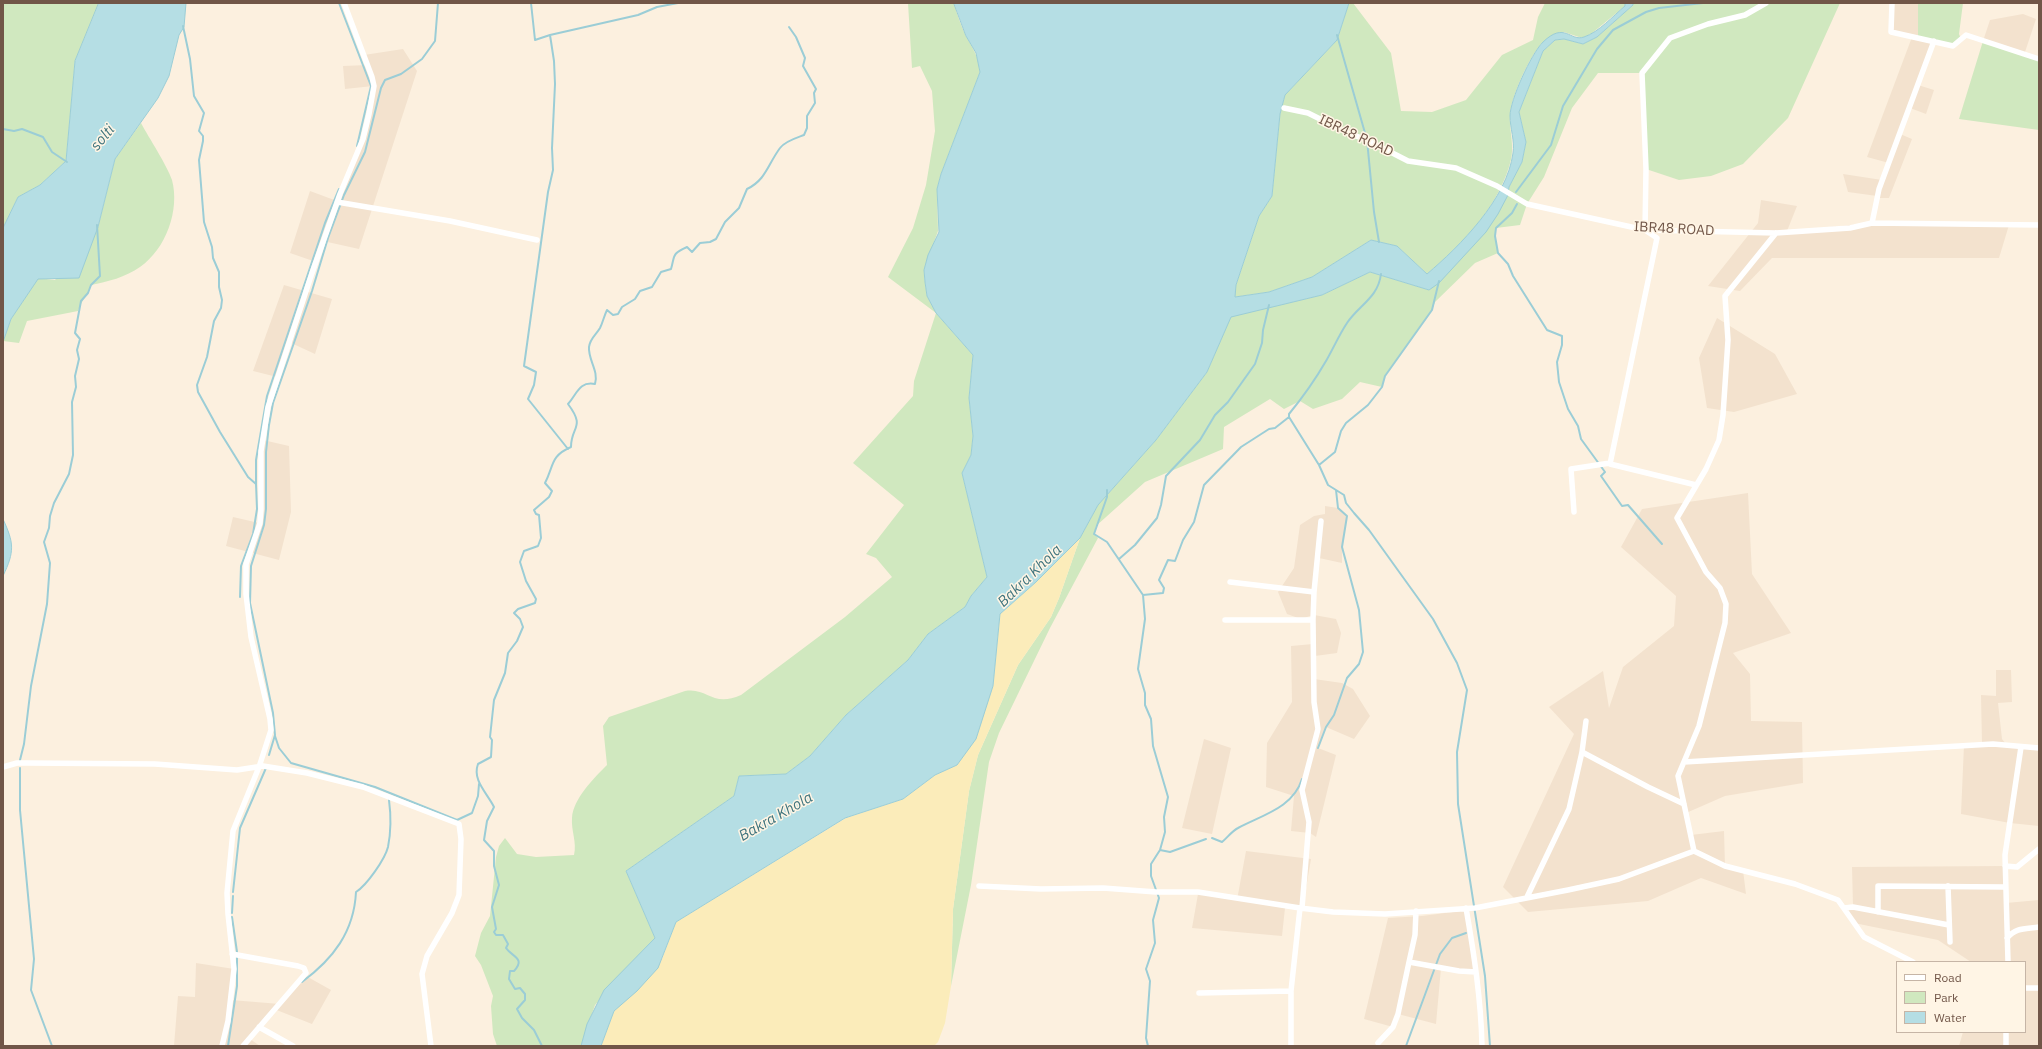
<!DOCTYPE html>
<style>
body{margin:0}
#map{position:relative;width:2042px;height:1049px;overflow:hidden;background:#fcf0df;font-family:"IBM Plex Sans",sans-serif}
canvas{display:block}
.frame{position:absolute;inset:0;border:4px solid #715648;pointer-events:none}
.legend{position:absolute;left:1896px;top:961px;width:130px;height:72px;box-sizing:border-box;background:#fff5e5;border:1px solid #c6b5a6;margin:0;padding:5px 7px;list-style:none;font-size:12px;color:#715648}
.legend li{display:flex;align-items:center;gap:8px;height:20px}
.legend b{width:20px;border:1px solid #c6b5a6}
</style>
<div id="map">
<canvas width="2042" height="1049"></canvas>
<div class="frame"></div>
<ul class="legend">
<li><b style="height:5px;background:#fff"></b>Road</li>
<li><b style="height:11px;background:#d0e8bf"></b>Park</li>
<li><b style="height:11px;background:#b5dee4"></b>Water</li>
</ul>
</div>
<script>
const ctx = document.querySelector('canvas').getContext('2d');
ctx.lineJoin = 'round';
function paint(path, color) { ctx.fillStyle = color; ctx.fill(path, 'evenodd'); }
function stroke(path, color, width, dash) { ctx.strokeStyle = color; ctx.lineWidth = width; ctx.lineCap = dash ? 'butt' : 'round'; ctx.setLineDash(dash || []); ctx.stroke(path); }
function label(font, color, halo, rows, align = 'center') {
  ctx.font = font + ' "IBM Plex Sans",sans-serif'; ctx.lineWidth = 3; ctx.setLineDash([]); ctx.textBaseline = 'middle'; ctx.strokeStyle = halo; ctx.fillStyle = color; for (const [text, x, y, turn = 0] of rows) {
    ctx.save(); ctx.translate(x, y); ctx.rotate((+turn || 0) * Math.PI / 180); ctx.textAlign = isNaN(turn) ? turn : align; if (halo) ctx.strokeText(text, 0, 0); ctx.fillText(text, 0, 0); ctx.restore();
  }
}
const residential = new Path2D(`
 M 1893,3 L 1918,3 L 1918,38 L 1934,41 L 1918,85 L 1934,90 L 1926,114 L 1910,108 L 1900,134 L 1912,139 L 1889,198 L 1877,198 L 1877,196 L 1848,192 L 1843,174 L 1882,180 L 1889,163 L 1867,157 L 1912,37 L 1891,32 Z
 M 2023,14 L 2036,19 L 2024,55 L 1983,41 L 1990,20 Z
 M 403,49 L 417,71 L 359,249 L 323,241 L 316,262 L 290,253 L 310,191 L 337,201 L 363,139 L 373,86 L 345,89 L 343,66 L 368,65 L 364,55 Z
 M 1761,200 L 1797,206 L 1787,231 L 1872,223 L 2009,225 L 1999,258 L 1772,258 L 1740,291 L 1708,286 L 1758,223 Z
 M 284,285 L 332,299 L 315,354 L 289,342 L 277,377 L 253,371 Z
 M 1717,318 L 1775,354 L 1797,394 L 1734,412 L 1707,408 L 1699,358 Z
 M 263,440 L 289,446 L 291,512 L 279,560 L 226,546 L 233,517 L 259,523 Z
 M 1748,493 L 1752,574 L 1791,633 L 1733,653 L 1750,674 L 1751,721 L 1802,722 L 1803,783 L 1725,796 L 1686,813 L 1691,835 L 1724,831 L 1725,866 L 1743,870 L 1746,894 L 1701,878 L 1648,901 L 1528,912 L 1503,887 L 1574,734 L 1549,707 L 1603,671 L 1609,708 L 1623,667 L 1674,626 L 1676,596 L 1621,547 L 1642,509 Z
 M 1325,506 L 1338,508 L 1347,516 L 1342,547 L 1342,563 L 1319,558 L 1314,615 L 1336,619 L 1341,633 L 1337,653 L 1315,656 L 1314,679 L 1342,683 L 1353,689 L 1370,716 L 1354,739 L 1326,727 L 1318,748 L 1336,755 L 1316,837 L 1310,833 L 1291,831 L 1294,796 L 1266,787 L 1267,743 L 1292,702 L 1291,646 L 1313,644 L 1313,615 L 1301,619 L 1287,614 L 1278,592 L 1294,568 L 1300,525 L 1314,516 L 1325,514 Z
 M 1996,670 L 2011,670 L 2012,702 L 1998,703 L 2002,739 L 2006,744 L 2039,748 L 2039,826 L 2010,823 L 1961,814 L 1964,745 L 1982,744 L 1981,695 L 1996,696 Z
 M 1204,739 L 1231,748 L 1212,834 L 1182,828 Z
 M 1246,851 L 1311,859 L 1303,906 L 1285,908 L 1282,936 L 1192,928 L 1198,894 L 1237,900 Z
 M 2005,866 L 2006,903 L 2039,900 L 2039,1046 L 1959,1046 L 1963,1032 L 2025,1032 L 2025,962 L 1971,962 L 1938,940 L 1854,923 L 1844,908 L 1853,906 L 1852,867 Z
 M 1468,910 L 1476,970 L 1441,968 L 1436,1024 L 1398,1014 L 1393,1027 L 1364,1019 L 1388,918 L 1422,916 Z
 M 196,963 L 234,969 L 231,1000 L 280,1004 L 306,976 L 331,990 L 312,1024 L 274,1009 L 250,1039 L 260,1046 L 174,1046 L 178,996 L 195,997 Z`);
const green = new Path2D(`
 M 3,3 L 99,3 L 75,61 L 66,161 L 40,185 L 18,197 L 3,228 Z
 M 908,3 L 954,3 C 957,14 961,26 966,36 C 973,49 979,57 980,72 L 941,174 L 937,189 L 938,231 L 924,270 L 925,282 L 927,296 L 936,313 L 973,355 L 969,398 L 973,436 L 971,455 L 962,473 L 987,577 L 971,596 L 965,607 L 928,634 L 908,660 L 846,715 L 810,756 L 786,774 L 739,776 L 734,796 L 626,871 L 655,938 L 595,1005 L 581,1046 L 497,1046 L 493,1034 L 491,1006 L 493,996 L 481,965 L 475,956 L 481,933 L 490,916 L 496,857 L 499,846 L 505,838 L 517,854 L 536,857 L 574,855 C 577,842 571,831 572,818 C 573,799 594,778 607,765 L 603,726 L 609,717 L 685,691 C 708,687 712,708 741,695 L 845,617 L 892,577 L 876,558 L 866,554 L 904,505 L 853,463 L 913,396 L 914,381 L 936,313 L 888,277 L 913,228 L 926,185 L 935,131 L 932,91 L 920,66 L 912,68 Z
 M 1349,3 L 1353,3 L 1391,53 L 1401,111 L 1432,112 L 1466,100 L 1502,55 L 1533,40 L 1538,17 L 1545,3 L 1625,3 L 1625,6 L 1591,34 L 1582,38 L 1564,32 C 1557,35 1547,38 1542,43 C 1529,57 1511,97 1510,115 C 1509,134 1516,147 1509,167 C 1495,211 1461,245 1427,274 L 1397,246 L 1371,240 L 1312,277 L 1269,292 L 1234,297 L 1236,285 L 1259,216 L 1272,196 L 1280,114 L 1285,95 L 1337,40 Z
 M 1633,3 L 1840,3 L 1788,118 L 1743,164 L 1711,176 L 1679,180 L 1646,169 L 1642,73 L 1598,73 L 1572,108 L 1544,177 L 1527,204 L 1520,225 L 1496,228 L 1495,236 L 1498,253 L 1475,263 L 1435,302 L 1432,310 L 1385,376 L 1382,387 L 1360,382 L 1342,399 L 1313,409 L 1300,401 L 1284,409 L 1270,399 L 1224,427 L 1223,449 L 1145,482 L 1096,526 L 1094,534 L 1098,538 L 1050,628 L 999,733 L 989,762 L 971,885 L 951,986 L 953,909 L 969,791 L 978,755 L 1018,665 L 1051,617 L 1059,598 L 1080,538 L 1098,505 L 1156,440 L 1207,372 L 1231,316 L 1322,295 L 1370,272 L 1429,290 L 1508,195 L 1509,187 L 1522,162 L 1526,142 L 1519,112 L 1543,51 L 1555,40 L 1564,39 L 1583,44 L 1597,37 L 1633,5 Z
 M 1918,3 L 1963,3 L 1959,34 L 1961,39 L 1953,46 L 1918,38 Z
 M 1983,41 L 2039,59 L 2039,130 L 1959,119 Z
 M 141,123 C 149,138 167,165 172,180 C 180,210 166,249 140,267 C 126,277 107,282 91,285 C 88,295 81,301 78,311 L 27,321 L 19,343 L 3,341 L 11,319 L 38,278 L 55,280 L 98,227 L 115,159 Z`);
const sand = new Path2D(`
 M 1080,538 L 1059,598 L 1051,617 L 1018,665 L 978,755 L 969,791 L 953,909 L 951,986 L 945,1023 L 938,1042 L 934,1046 L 601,1046 L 614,1011 L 662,959 L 676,922 L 846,818 L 903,799 L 935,775 L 957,765 L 993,686 L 1000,614 L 1036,582 Z`);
const water = new Path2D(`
 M 99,3 L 186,3 L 184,27 L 179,35 L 169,76 L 158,98 L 115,159 L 98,227 L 79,278 L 38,279 L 11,319 L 3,342 L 3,228 L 18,197 L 40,185 L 66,161 L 75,61 Z
 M 954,3 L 1349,3 L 1337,40 L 1285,95 L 1280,114 L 1272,196 L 1259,216 L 1236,285 L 1235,297 L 1269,292 L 1312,277 L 1371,240 L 1397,246 L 1427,274 C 1460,246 1507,199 1513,153 C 1515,141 1510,128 1510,116 C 1510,100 1531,54 1543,42 C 1565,21 1570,42 1584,37 C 1599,32 1613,16 1625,6 L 1625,3 L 1633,3 L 1633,5 L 1597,37 L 1583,44 L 1564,39 L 1555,40 L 1543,51 L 1519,112 L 1526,142 L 1522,162 L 1509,187 L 1508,195 L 1498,214 L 1486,232 L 1439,283 L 1429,290 L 1370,272 L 1322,295 L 1231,317 L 1207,372 L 1156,440 L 1098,505 L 1080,538 L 1036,582 L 1000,614 L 993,686 L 976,739 L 957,765 L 935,775 L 903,799 L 845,818 L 676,922 L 658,968 L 637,991 L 614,1011 L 601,1046 L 581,1046 L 587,1024 L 604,990 L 655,938 L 626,871 L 734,796 L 739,776 L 786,774 L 810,756 L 846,715 L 908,660 L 928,634 L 965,607 L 971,596 L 987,577 L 962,473 L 971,455 L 973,436 L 969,398 L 973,355 L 936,313 L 927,296 L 925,282 L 924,270 L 928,255 L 939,232 L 937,189 L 941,174 L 980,72 L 976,53 L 966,36 Z
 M 3,519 C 14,543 15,551 3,576 Z`);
const stream = new Path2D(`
 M 339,3 L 371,86 L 357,146
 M 531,3 L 535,40 L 550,35 L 554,61 L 555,84 L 552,148 L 553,170 L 548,192 L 524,366 L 536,372 L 534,385 L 528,399 L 568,449
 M 183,26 L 190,59 L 194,96 L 204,113 L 199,131 L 203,136 L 203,141 L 199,160 L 204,222 L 212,247 L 213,258 L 219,272 L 219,287 L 222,300 L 221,308 L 214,321 L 207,357 L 197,385 L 198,392 L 220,432 L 248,477 L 256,484 L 257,509 L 253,534 L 241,566 L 240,597
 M 550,35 L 638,15 L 657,7 L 678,3
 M 1337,35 L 1367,140 L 1374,212 L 1379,242
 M 3,129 L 14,131 L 22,129 L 43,137 L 52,152 L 67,162
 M 1516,192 L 1551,145 L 1563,106 L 1597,49 L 1613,30 L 1646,12 L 1659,8 L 1703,3
 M 1517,204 L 1512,213 L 1496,228 L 1495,236 L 1498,253 L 1508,264 L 1513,276 L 1547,330 L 1562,336 L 1562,345 L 1557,362 L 1559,382 L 1568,409 L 1578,426 L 1581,439 L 1605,472 L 1601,476 L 1622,506 L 1628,505 L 1662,544
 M 1381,274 C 1378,298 1359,305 1347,323 C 1339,335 1333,349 1326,361 C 1315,380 1303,397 1289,414 L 1289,417 L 1319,465 L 1328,485 L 1344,495 L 1346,503 L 1354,513 L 1369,530 L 1433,619 L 1457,663 L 1467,690 L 1457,752 L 1458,804 L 1485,976 L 1490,1046
 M 1319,465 L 1335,452 L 1341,431 L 1346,423 L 1368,405 L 1382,387 L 1385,376 L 1432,310 L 1439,281
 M 256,484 L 256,460 L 267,396 L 325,223 L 339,189
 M 1107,490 L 1107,497 L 1094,534 L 1107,542 L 1143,595 L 1145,619 L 1138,669 L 1145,693 L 1145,705 L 1151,719 L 1153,746 L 1168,797 L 1164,817 L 1165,832 L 1160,850 L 1151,864 L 1151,876 L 1159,898 L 1153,920 L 1155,943 L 1146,969 L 1150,981 L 1146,1038 L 1148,1046
 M 1119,559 L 1135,545 L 1157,518 L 1161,505 L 1166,476 L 1200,440 L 1215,415 L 1228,402 L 1255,364 L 1262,343 L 1263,330 L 1269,305
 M 1143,595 L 1163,593 L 1164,588 L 1159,580 L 1168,560 L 1175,561 L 1183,540 L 1194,522 L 1204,485 L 1241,447 L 1269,429 L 1275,428 L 1289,417
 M 275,736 L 279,748 L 291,763 L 375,787 L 457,820 L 472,813 L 478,796 L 479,784
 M 1318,748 L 1326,727 L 1334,715 L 1347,678 L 1359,664 L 1363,652 L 1359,610 L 1342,547 L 1347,516 L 1338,508 L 1336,490
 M 269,755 L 275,735 L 273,713 L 250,603 L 251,566 L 264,525 L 266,509 L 266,452 L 269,425 L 273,403 L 312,291 L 328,238 L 344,195 L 365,152 L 381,88 L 385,80 L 401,74 L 422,59 L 435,41 L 438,3
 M 20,760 L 24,744 L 31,686 L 47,604 L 50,563 L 44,542 L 49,528 L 50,516 L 54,503 L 69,474 L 73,455 L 72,402 L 76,387 L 75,376 L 79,359 L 77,350 L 80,339 L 75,333 L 81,301 L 88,293 L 91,285 L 100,276 L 97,225
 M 20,768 L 20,810 L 34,959 L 31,990 L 52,1046
 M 1212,838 L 1222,842 C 1227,838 1232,831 1238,828 C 1262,815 1293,808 1302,779
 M 1160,850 L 1170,852 L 1206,839
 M 233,892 L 240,828 L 266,768
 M 232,913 L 233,896
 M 232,917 L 237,952
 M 302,982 C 333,959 354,932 356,892 C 367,885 385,859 388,847 C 391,832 391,815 389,800
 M 228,1046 L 237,986 L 237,957
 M 542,1046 L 534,1030 L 522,1018 L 517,1009 L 525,1000 L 525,994 L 520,988 L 515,989 L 509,979 L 510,971 L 514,971 C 526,958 512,957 506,948 L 508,944 L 503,935 L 496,935 L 494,932 L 496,929 L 492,907 L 499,885 L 494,866 L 494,851 L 484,840 L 487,821 L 494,807 C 487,793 472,780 478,764 L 491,757 L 492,740 L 490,737 L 494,700 L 505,673 L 508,653 L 517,641 L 523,627 L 520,619 L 514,613 L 518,609 L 535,603 L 536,599 L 526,581 L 520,562 L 524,551 L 538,546 L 541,538 L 539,515 L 536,514 L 534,510 L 549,497 L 552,491 L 545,483 C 554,466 550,456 571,447 C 571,426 586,428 568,404 C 577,394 579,381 595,384 C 599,371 588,360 589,347 C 590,338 596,335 600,328 C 603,322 604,316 607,310 L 613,315 L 618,314 L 622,307 L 635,299 L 640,291 L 652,287 L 661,272 L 671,269 C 675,256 671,254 687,247 L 692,252 L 700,243 L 710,242 L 716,239 L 725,222 L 739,208 L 747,189 C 766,180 768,164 780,148 C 785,141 796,138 804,135 L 807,128 L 807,116 L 815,103 L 814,93 L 816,89 L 803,66 L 805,58 L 796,37 L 789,27
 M 1406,1046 L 1440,954 L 1452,938 L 1466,933`);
const street = new Path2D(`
 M 1892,3 L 1891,32 L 1953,46 L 1966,35 L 2039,59
 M 1284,108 L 1308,113 L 1348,133 L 1367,140 L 1408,161 L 1456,168 L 1497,186 L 1527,204 L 1645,230 L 1776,233 L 1850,228 L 1872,223 L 2039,225
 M 337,202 L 450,221 L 537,240
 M 1872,223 L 1879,189 L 1934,41
 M 1776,233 L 1725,296 L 1728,340 L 1723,415 L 1719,440 L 1706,469 L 1677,518 L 1706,572 L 1720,588 L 1726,604 L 1725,623 L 1699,726 L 1678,776 L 1694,851 L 1725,866 L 1795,884 L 1838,900 L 1864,937 L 1913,962
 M 1696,485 L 1610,464 L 1657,238 L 1645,230 L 1646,169 L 1642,73 L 1670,38 L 1708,24 L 1745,15 L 1766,3
 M 1574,512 L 1571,469 L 1610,463
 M 1230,582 L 1314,592
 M 1225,620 L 1313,620
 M 1582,752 L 1648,787 L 1684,804
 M 1684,762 L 1993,744 L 2039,748
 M 3,767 L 17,763 L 27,763 L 155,764 L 237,770 L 263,766 L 307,773 L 363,787 L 459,824 L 461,839 L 459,895 L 452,913 L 427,956 L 422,974 L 431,1046
 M 2005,866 L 2017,867 L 2039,849
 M 979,886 L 1041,889 L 1103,888 L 1156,892 L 1198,892 L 1300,908 L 1333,912 L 1385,914 L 1475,908 L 1568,890 L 1619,879 L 1694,851
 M 1948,886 L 1950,942
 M 1527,897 L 1569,809 L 1582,752 L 1586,721
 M 1302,908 L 1309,822 L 1302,790 L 1318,729 L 1314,702 L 1313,620 L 1314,592 L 1321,521
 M 1466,908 C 1474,954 1481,999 1482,1046
 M 1844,908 L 1853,907 L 1949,925
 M 1878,912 L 1878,886 L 2005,887
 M 2007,938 C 2016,927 2026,929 2039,927
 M 232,954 L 298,966 L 304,968 L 306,973 L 243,1046
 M 1409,962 L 1415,935 L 1416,911
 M 2008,962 L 2005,855 L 2021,747
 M 2025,988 L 2039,988
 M 1199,993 L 1291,991
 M 259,1027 L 293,1046
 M 1378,1043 L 1393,1027 L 1398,1014 L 1409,962 L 1459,971 L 1476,972
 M 222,1046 L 228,1021 L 234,969 L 228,914 L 227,893 L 233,831 L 259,767 L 271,730 L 270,719 L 251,637 L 246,594 L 246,564 L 260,523 L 261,510 L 261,451 L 268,407 L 312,273 L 340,194 L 363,139 L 369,114 L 374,86 L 372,77 L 344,3
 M 1291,1046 L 1291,991 L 1300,908
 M 2006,1046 L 2006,1032`);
const streetNames = [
 ["IBR48 ROAD",1356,136,25],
 ["IBR48 ROAD",1674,229,3]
];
const waterNames = [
 ["solti",103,138,-50],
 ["Bakra Khola",1030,576,-44],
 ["Bakra Khola",776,817,-30]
];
paint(residential, '#f3e2ce');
paint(green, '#d0e8bf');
paint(sand, '#fbecba');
paint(water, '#b5dee4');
stroke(water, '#9bcdd6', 1);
stroke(stream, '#9bcdd6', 2);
stroke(street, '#fff', 5.5);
label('14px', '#715648', '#fff5e5', streetNames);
label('italic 15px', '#3f747e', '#fff5e5', waterNames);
</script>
